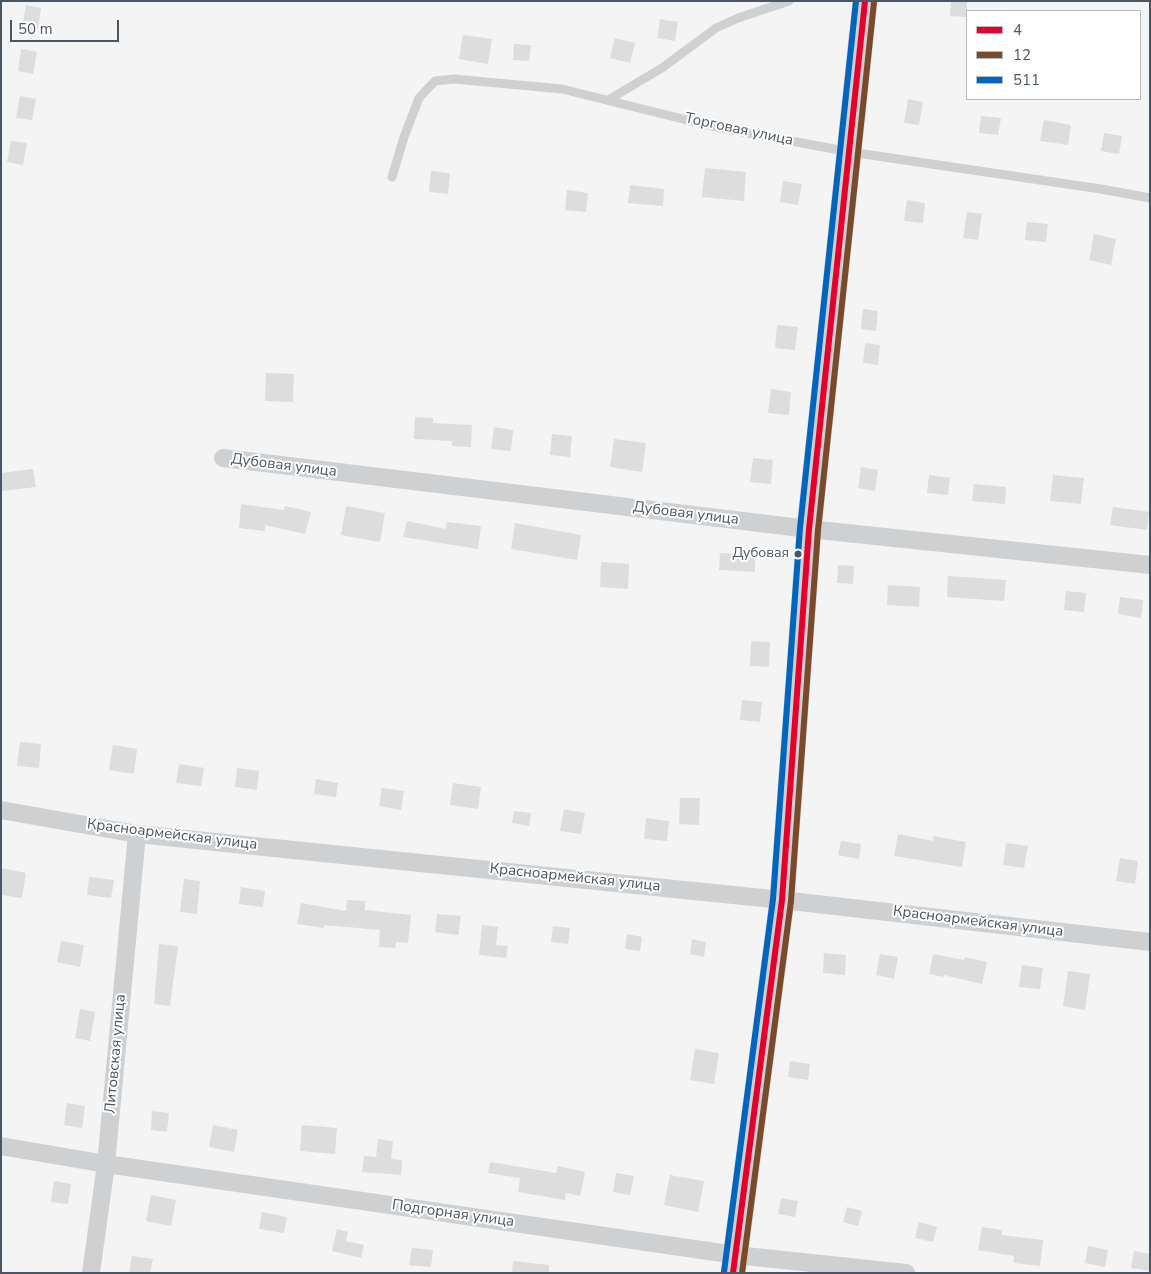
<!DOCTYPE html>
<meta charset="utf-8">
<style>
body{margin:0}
#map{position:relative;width:1151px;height:1274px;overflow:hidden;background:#f4f4f4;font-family:"Nunito Sans",sans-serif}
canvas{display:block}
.frame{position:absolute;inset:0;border:2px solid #4a5661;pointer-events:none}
.legend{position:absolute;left:966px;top:10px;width:175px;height:90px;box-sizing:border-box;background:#fff;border:1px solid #b7bbc0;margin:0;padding:6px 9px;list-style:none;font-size:15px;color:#4a5661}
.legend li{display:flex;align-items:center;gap:10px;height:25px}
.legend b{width:25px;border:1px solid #b7bbc0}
.scale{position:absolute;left:10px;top:20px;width:109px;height:22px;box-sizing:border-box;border:2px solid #4a5661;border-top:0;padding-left:6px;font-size:15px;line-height:18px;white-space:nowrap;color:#4a5661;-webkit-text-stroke:4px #fff;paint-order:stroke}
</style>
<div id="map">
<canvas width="1151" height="1274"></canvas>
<div class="frame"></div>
<ul class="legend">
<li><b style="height:6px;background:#e4002b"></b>4</li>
<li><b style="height:6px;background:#7a4b2a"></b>12</li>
<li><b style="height:6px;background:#0065bd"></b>511</li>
</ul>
<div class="scale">50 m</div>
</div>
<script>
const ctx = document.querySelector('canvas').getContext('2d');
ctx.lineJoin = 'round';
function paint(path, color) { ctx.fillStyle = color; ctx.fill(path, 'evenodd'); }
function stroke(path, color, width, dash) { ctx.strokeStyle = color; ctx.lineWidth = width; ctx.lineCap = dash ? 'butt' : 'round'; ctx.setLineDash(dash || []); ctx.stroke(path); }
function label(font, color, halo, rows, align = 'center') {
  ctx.font = font + ' "Nunito Sans",sans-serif'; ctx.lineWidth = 4; ctx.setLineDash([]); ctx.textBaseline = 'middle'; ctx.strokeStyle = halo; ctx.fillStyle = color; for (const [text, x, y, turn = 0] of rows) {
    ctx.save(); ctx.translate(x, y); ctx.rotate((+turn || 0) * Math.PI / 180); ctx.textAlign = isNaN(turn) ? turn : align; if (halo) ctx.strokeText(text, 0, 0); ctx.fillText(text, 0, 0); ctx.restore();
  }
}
const building = new Path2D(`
 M 951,1 L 967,1 L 967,17 L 950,16 Z
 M 26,5 L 41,8 L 38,30 L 22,27 Z
 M 660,19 L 678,22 L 675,41 L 657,38 Z
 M 463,35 L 492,39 L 488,64 L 459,59 Z
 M 615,38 L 635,43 L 630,63 L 610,58 Z
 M 514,44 L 531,45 L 529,61 L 513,60 Z
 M 21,49 L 37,52 L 33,74 L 18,71 Z
 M 20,96 L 36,99 L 32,120 L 16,118 Z
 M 908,99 L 923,102 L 919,125 L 904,123 Z
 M 981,116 L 1001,118 L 998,135 L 979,133 Z
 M 1044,120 L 1071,125 L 1068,145 L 1040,141 Z
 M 1104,133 L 1122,136 L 1119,154 L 1101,151 Z
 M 11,141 L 27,143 L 23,165 L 7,162 Z
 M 705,168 L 746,172 L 744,201 L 702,197 Z
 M 431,171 L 450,173 L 448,194 L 429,192 Z
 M 783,181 L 802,184 L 798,205 L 780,202 Z
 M 630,185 L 664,189 L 663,206 L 628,203 Z
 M 567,190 L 588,193 L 586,212 L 565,210 Z
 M 907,200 L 925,203 L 923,223 L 904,221 Z
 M 967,212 L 982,214 L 978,240 L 963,238 Z
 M 1027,222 L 1048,224 L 1046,242 L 1025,240 Z
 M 1094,234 L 1116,239 L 1111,265 L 1089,260 Z
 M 863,309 L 878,311 L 876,331 L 861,329 Z
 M 777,325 L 798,327 L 795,350 L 775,348 Z
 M 865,343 L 880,345 L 878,365 L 863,363 Z
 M 266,373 L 294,374 L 293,402 L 265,401 Z
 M 771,389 L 791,392 L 789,415 L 768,413 Z
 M 415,417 L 433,418 L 433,423 L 472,425 L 471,447 L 452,446 L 452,441 L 414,439 Z
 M 494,427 L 513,430 L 511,451 L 491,449 Z
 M 552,434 L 572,436 L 570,457 L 550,455 Z
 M 614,439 L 646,443 L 642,472 L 610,467 Z
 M 753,458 L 773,460 L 771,484 L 750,482 Z
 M 861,467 L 878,470 L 875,491 L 858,488 Z
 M 33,469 L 36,487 L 1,491 L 1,473 Z
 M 929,475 L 950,478 L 948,495 L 927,493 Z
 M 1053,475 L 1084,478 L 1081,504 L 1050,501 Z
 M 974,484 L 1006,487 L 1005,504 L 972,501 Z
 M 241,504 L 284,510 L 285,506 L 311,512 L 305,534 L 265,525 L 265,531 L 239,528 Z
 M 346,506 L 385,513 L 380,542 L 341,535 Z
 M 1113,507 L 1149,512 L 1147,530 L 1110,525 Z
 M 407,521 L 446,529 L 447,522 L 481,526 L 478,549 L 403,537 Z
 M 515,523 L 581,535 L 577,560 L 511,549 Z
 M 720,553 L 755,555 L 755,572 L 719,570 Z
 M 601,562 L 629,564 L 628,589 L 600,587 Z
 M 838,565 L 854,566 L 853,584 L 837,583 Z
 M 948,576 L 1006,580 L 1004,601 L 947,597 Z
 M 888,585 L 920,587 L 919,607 L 887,605 Z
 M 1066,591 L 1086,593 L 1084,612 L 1064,610 Z
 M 1120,597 L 1143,600 L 1141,618 L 1118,614 Z
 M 751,641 L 770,642 L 769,667 L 750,666 Z
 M 742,700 L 762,702 L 760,722 L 740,720 Z
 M 20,742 L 41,744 L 39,768 L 17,766 Z
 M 113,745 L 137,749 L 134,774 L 109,770 Z
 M 179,764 L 204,768 L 201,786 L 176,783 Z
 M 237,768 L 259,771 L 257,790 L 235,787 Z
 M 316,779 L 338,783 L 336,797 L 314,794 Z
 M 453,783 L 481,787 L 478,809 L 450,805 Z
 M 382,788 L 404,791 L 401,810 L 379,806 Z
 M 680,798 L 700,798 L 699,825 L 679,824 Z
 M 564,809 L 585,813 L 581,834 L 560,831 Z
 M 514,811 L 531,813 L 529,826 L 512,823 Z
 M 646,818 L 669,821 L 667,841 L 644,839 Z
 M 898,834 L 933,841 L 934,836 L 966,842 L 962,867 L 894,856 Z
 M 841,841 L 861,844 L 859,859 L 838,855 Z
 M 1006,843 L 1028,846 L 1024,868 L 1003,865 Z
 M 1120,858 L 1138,861 L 1135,884 L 1116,881 Z
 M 1,868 L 26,873 L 22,898 L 1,895 Z
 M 89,877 L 114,880 L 111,898 L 87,895 Z
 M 184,879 L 200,881 L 197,914 L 180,912 Z
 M 241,887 L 265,891 L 263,907 L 239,904 Z
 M 347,900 L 365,901 L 365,910 L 411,915 L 408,943 L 396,942 L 395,948 L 379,947 L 380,930 L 324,925 L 324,928 L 297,924 L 301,903 L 346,911 Z
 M 437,914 L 461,916 L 458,935 L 435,932 Z
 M 482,925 L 498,927 L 496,945 L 508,946 L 506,958 L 479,955 Z
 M 553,926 L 570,928 L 568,944 L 551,942 Z
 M 627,934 L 642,937 L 640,951 L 625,949 Z
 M 692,939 L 706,942 L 704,957 L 690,954 Z
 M 61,941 L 84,945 L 80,967 L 57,962 Z
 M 159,944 L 178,946 L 170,1006 L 154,1004 Z
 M 824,953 L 846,955 L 845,975 L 823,973 Z
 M 880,954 L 898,957 L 894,979 L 876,975 Z
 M 933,954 L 964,960 L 965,957 L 987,962 L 982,984 L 944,975 L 943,977 L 929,974 Z
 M 1022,965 L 1043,968 L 1040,989 L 1019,987 Z
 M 1068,971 L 1090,974 L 1085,1010 L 1063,1006 Z
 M 80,1009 L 95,1012 L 90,1041 L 75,1038 Z
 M 695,1049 L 719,1053 L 714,1084 L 690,1080 Z
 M 790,1061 L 810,1064 L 808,1080 L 788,1077 Z
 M 67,1103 L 85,1106 L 82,1128 L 64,1125 Z
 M 152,1111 L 169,1113 L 167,1132 L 151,1130 Z
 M 213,1125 L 238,1130 L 234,1152 L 209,1147 Z
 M 302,1125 L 337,1128 L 335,1154 L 300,1151 Z
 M 378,1139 L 393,1141 L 391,1159 L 402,1160 L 401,1175 L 362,1172 L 364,1156 L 376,1157 Z
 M 490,1162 L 556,1173 L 558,1166 L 585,1172 L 580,1196 L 566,1193 L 565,1200 L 518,1192 L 520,1178 L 488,1173 Z
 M 616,1173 L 634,1176 L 630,1195 L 613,1192 Z
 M 670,1175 L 704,1181 L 698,1212 L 664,1205 Z
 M 54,1181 L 71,1184 L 68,1204 L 51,1202 Z
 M 151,1195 L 176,1200 L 171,1226 L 146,1221 Z
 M 781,1198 L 798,1201 L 795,1217 L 778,1214 Z
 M 847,1207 L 862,1211 L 858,1226 L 843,1222 Z
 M 262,1212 L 287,1217 L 284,1233 L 259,1229 Z
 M 919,1222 L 937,1227 L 933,1242 L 915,1238 Z
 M 982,1227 L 1002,1230 L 1002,1235 L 1043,1240 L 1040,1266 L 1014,1263 L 1014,1256 L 978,1250 Z
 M 337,1229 L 348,1232 L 346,1241 L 364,1245 L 361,1258 L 332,1251 Z
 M 1088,1246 L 1108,1250 L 1105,1267 L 1085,1263 Z
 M 412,1248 L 433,1250 L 431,1267 L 409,1265 Z
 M 1134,1251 L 1150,1254 L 1150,1271 L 1131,1268 Z
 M 132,1256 L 153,1259 L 150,1273 L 129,1273 Z
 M 513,1261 L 549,1265 L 549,1273 L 512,1273 Z`);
const lane = new Path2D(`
 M 608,100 L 662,68 L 716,28 L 738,18 L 789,1
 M 392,177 L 404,137 L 419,98 L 435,81 L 454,79 L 562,89 L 711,126 L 850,152 L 1101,189 L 1150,198`);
const street = new Path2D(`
 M 223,458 L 809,529 L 1150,565
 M 1,810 L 137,834 L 782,900 L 1150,942
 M 1,1146 L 106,1164 L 736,1255 L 906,1273
 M 91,1273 L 106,1164 L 137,834`);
const secondary = new Path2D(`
 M 733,1273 L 782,900 L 809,529 L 865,1`);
const bus1 = new Path2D(`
 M 733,1273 L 782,900 L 809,529 L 865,1`);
const bus2 = new Path2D(`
 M 742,1273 L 791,901 L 818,530 L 874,2`);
const bus3 = new Path2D(`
 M 724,1272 L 773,899 L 800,528 L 856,1`);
const markers = [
 [798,554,4.5,"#4a5661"]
];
const busNames = [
 ["Дубовая",789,554]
];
const streetNames = [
 ["Торговая улица",739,130,12],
 ["Дубовая улица",284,466,7],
 ["Дубовая улица",686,514,7],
 ["Красноармейская улица",172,835,7],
 ["Красноармейская улица",575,878,6],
 ["Красноармейская улица",978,922,7],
 ["Литовская улица",116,1054,-85],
 ["Подгорная улица",453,1214,8]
];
paint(building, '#ddddde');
stroke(lane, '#ced0d2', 9);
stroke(street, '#ced0d2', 18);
stroke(secondary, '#ced0d4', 25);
stroke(bus1, '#e4002b', 6);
stroke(bus2, '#7a4b2a', 6);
stroke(bus3, '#0065bd', 6);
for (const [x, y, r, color] of markers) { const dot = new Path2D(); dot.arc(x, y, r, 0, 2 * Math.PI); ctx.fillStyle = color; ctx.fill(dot); stroke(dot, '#fff', 2); }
label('14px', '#4a5661', '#fff', busNames, 'right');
label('15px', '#4a5661', '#fff', streetNames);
</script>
